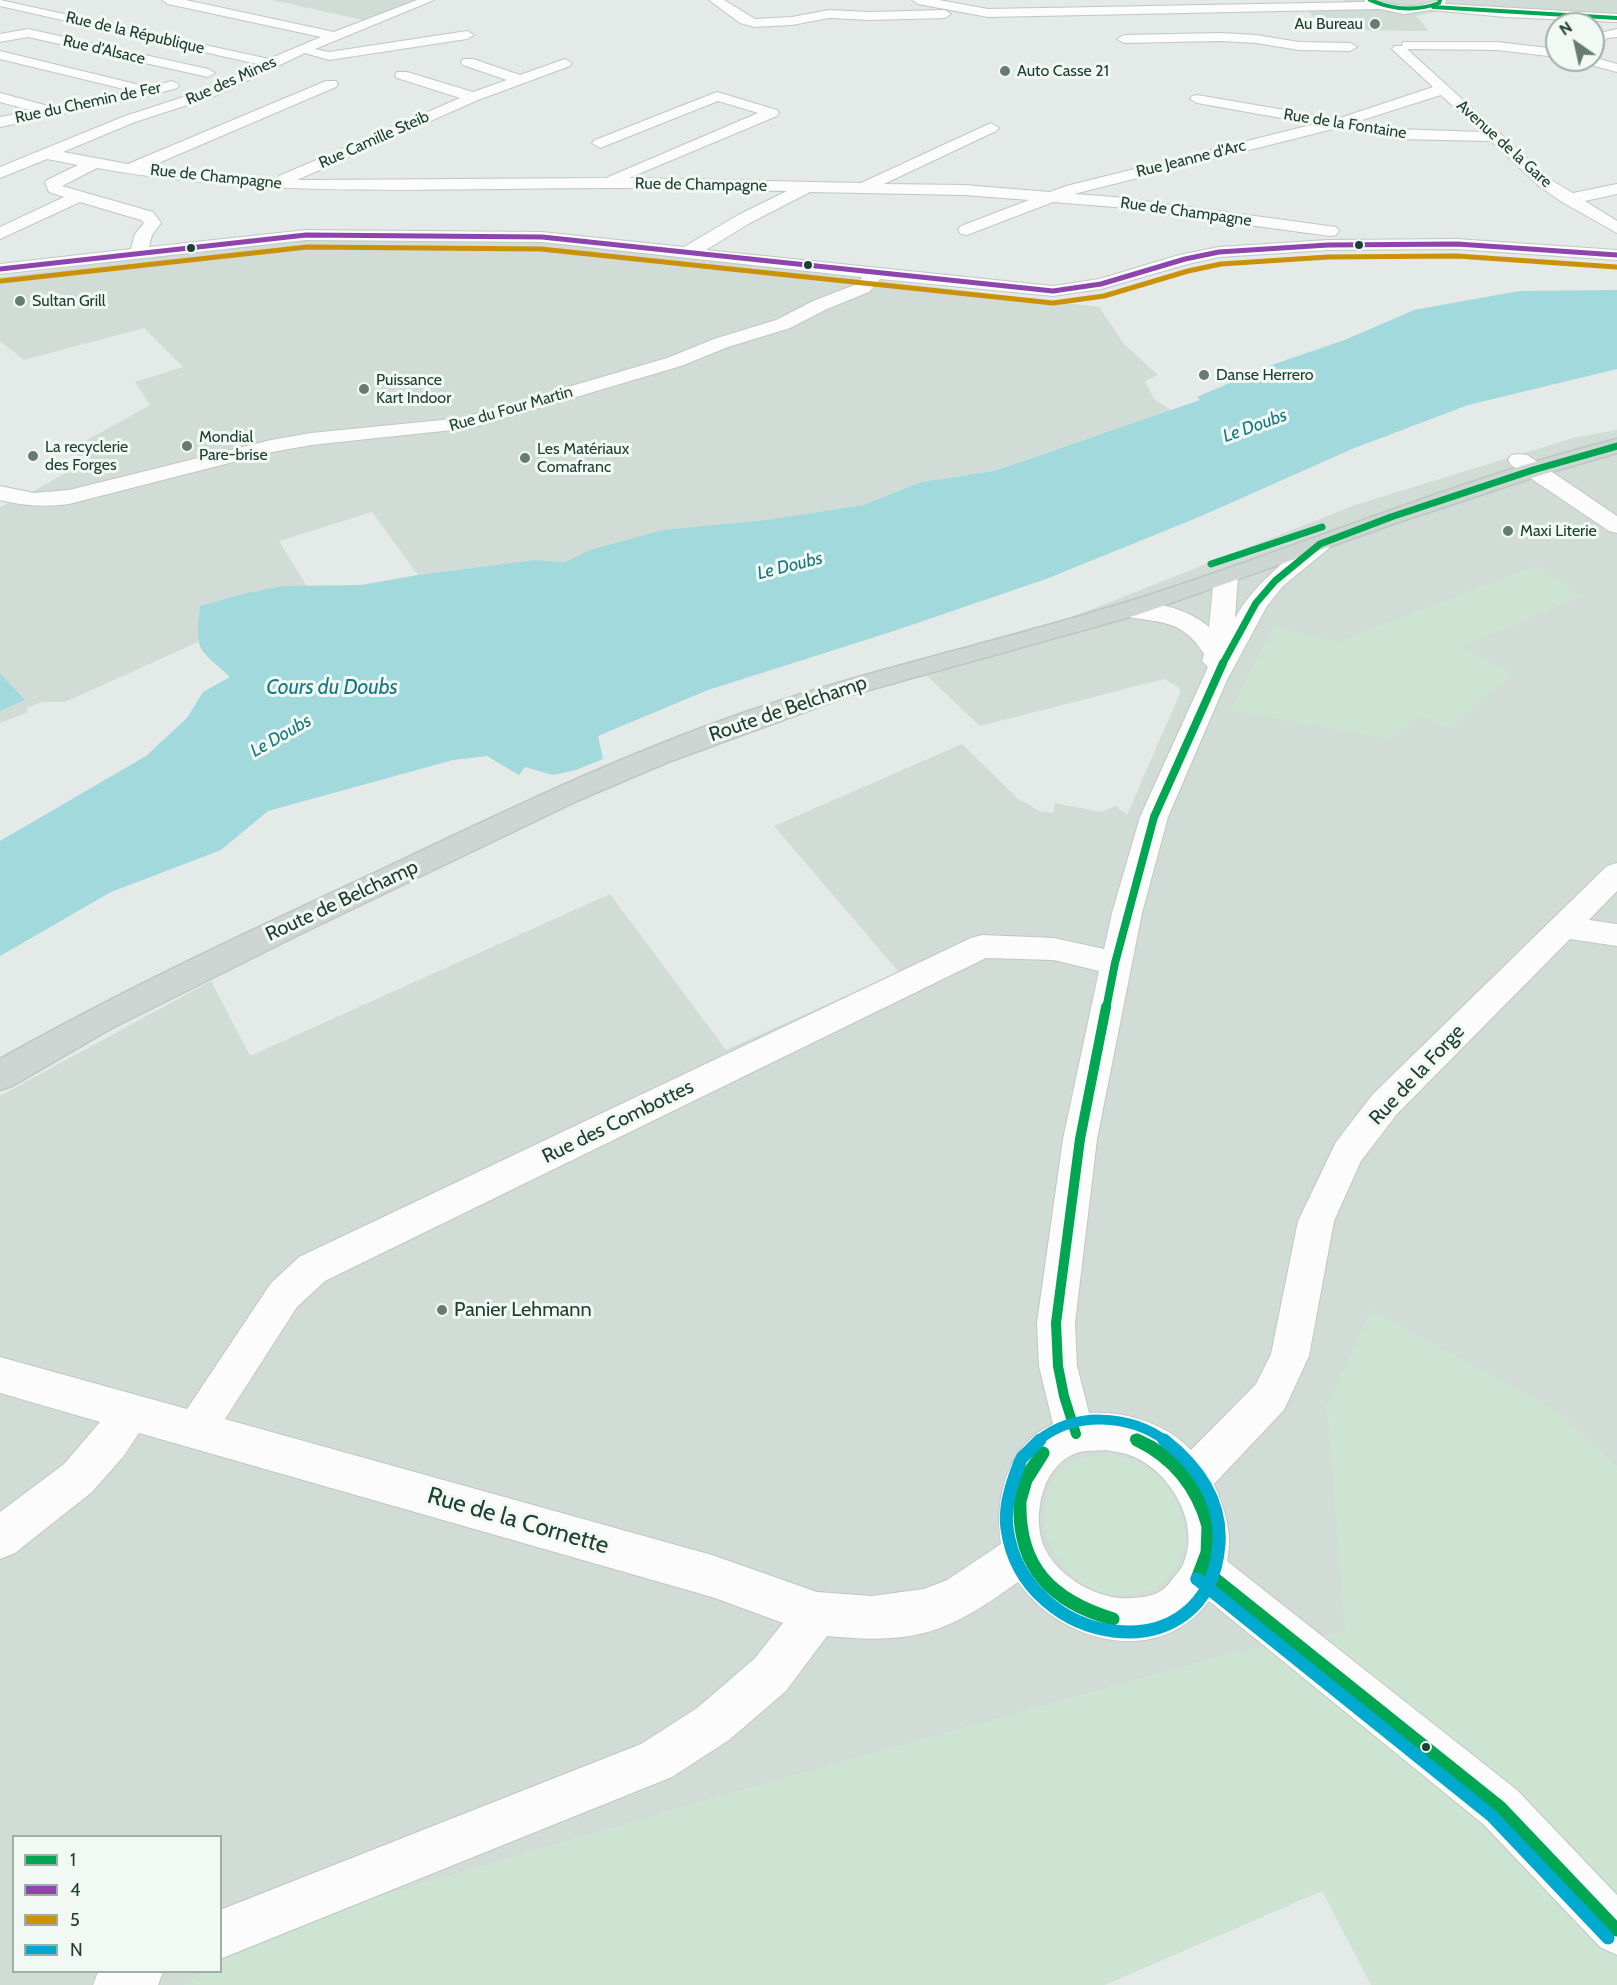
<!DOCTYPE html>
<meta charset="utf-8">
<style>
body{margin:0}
#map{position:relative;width:1617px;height:1985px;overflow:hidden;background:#e4eae7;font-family:Cabin,sans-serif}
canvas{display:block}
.legend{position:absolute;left:12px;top:1835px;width:210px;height:138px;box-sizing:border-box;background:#f2f9f5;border:2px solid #9eafa8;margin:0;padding:8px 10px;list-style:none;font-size:18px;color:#203f34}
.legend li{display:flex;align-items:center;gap:12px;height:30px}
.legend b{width:30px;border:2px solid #9eafa8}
.north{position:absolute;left:1545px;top:12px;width:60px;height:60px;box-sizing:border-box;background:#f2f9f5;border:2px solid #9eafa8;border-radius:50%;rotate:326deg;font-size:16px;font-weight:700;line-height:24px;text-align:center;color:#203f34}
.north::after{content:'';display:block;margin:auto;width:21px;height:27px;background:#657b73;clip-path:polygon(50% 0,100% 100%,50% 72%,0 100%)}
</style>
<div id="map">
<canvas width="1617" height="1985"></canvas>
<ul class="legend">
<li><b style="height:8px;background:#00a651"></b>1</li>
<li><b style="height:8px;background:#8e44ad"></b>4</li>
<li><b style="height:8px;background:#cc910a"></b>5</li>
<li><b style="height:8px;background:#00a9ce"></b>N</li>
</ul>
<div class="north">N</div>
</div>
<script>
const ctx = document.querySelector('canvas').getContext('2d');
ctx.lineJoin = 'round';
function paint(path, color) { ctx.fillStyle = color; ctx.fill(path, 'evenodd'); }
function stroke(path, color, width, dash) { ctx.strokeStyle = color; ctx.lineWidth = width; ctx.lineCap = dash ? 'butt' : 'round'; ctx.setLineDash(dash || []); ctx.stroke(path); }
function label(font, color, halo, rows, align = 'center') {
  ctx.font = font + ' Cabin,sans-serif'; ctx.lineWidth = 6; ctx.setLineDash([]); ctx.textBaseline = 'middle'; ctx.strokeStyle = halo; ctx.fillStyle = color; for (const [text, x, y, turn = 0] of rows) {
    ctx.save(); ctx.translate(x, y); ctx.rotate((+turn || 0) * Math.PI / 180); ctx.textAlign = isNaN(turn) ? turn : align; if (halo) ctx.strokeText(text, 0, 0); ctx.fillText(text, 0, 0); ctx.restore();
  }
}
const built = new Path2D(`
 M 272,0 L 418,0 L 367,21 Z
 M 1344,0 L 1617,0 L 1617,20 L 1443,10 L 1416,16 L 1429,31 L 1323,30 L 1307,9 L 1340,9 Z
 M 281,240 L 554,241 L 1099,307 L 1124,344 L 1158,375 L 1145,381 L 1154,399 L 1172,411 L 1018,463 L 993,471 L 921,482 L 863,505 L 590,550 L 565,562 L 534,560 L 418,575 L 372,512 L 279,541 L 308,588 L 283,586 L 242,594 L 201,606 L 198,642 L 65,702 L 42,702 L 26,708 L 28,712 L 0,723 L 0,711 L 25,700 L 0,673 L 0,507 L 34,491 L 88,460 L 67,451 L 150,405 L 135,382 L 183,367 L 144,328 L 24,360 L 0,341 L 0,277 Z
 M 1617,430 L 1617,1467 L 1557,1411 L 1327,1404 L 1346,1632 L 1237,1652 L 750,1788 L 269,1929 L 221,1961 L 220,1836 L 14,1836 L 14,1972 L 205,1972 L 184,1985 L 0,1985 L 0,1096 L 211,981 L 250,1056 L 610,894 L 726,1050 L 899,972 L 774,826 L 962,744 L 1017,798 L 1040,811 L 1053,813 L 1055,803 L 1101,812 L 1116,806 L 1127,815 L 1180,693 L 1179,687 L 1164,679 L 980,726 L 926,675 L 1355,505 L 1573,438 ZM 1581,596 L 1459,647 L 1512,674 L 1422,715 L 1274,627 L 1338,642 Z`);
const green = new Path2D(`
 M 1536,566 L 1581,596 L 1460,647 L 1513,674 L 1448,729 L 1422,715 L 1389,739 L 1230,711 L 1274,626 L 1338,642 Z
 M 1371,1310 L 1557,1411 L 1617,1467 L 1617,1985 L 1371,1985 L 1322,1891 L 1105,1985 L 184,1985 L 205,1972 L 220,1972 L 221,1961 L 269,1929 L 750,1788 L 1237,1652 L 1345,1632 L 1327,1404 Z
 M 1108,1454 C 1124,1457 1138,1460 1151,1470 C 1180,1492 1200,1544 1171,1575 C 1157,1589 1142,1595 1122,1595 C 1050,1597 1008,1483 1086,1457 C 1093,1454 1101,1455 1108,1454 Z`);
const water = new Path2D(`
 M 1617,290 L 1617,369 L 1468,405 L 1352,449 L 1199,517 L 1046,579 L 897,630 L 708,690 L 598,736 L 603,759 L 576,770 L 553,775 L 525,767 L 519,775 L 487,756 L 453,760 L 268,811 L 221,850 L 111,892 L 0,956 L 0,841 L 146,756 L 187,718 L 203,692 L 230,677 C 198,647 195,654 200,606 L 242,594 L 283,586 L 361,585 L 418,575 L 534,560 L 565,562 L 590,550 L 663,530 L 767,520 L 863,505 L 921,482 L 993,471 L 1018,463 L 1200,400 L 1197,397 L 1269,366 L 1347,339 L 1414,310 L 1519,291 Z
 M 0,673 L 25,700 L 0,711 Z`);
const minor = new Path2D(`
 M 0,0 L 269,59 L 321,37 L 168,4 L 162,0 L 186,0 L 334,32 L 417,0 L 434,0 L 315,49 L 329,52 L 467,31 L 474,35 L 467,39 L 329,60 L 305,53 L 215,96 L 135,122 L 63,152 L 128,164 L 326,81 L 336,81 L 338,84 L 336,87 L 149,167 L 227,176 L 277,179 L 279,176 L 460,98 L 397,78 L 395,75 L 397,72 L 407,72 L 473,92 L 507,80 L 463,65 L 461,62 L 463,59 L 473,59 L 520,75 L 565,59 L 572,63 L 570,66 L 478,100 L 297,180 L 309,180 L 606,178 L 758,113 L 718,101 L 605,146 L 600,148 L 592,143 L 595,140 L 717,92 L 777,110 L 779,113 L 777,116 L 629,178 L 861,183 L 991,123 L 999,128 L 996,131 L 884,184 L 964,185 L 1050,192 L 1066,186 L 1315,124 L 1197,103 L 1190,99 L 1192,96 L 1197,95 L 1337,119 L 1433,87 L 1392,49 L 1394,46 L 1402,46 L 1403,42 L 1497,42 L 1557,49 L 1557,57 L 1497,50 L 1407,49 L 1551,180 L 1573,193 L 1617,184 L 1617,194 L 1585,201 L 1617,221 L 1617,233 L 1562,202 L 1539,186 L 1491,141 L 1396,139 L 1337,128 L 1074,194 L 1115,197 L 1336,227 L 1339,231 L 1336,235 L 1330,236 L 1115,207 L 1053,202 L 967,235 L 961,234 L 958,230 L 961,226 L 1029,200 L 964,195 L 810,192 L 750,223 L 706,250 L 1053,286 L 1099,279 L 1179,255 L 1219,247 L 1328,240 L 1457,239 L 1617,250 L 1617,260 L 1457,249 L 1328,250 L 1219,257 L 1188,264 L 1101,289 L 1053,296 L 880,279 L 869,292 L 827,309 L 790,328 L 728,347 L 681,366 L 471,428 L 311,445 L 272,452 L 69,504 C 45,507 23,506 0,500 L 0,486 L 34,493 L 69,490 L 271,440 L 311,433 L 462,418 L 667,358 L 714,339 L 776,320 L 813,301 L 857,284 L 862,277 L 542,242 L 306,240 L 0,274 L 0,264 L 131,249 L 135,234 L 144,223 L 141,220 L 80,202 L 0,239 L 0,227 L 64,197 L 49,192 L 45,183 L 47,180 L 78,165 L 47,159 L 0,178 L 0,167 L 125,116 L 205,90 L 257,64 L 0,6 ZM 1441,95 L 1481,132 L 1396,129 L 1356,122 ZM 97,168 C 270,199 439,188 614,188 C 671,188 729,190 787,191 L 738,215 L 684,247 L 542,232 L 306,230 L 149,247 L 152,235 L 161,223 L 153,212 L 62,186 Z
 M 709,0 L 724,0 L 755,19 L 792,17 L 829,10 L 870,12 L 945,10 L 951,14 L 945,18 L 870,20 L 829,18 L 792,25 L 754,27 L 740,23 Z
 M 912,0 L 939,0 L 988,9 L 1365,2 L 1364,0 C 1381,0 1395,7 1413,6 C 1425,5 1434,0 1446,0 L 1445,4 L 1617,14 L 1617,22 L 1505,17 L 1431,10 L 1404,14 L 1380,9 L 988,17 L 918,4 Z
 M 28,29 L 208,69 L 215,73 L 208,77 L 28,37 L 0,42 L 0,34 Z
 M 1617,29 L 1617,37 L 1607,38 L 1598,49 L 1593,50 L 1595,34 Z
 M 1221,33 L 1256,35 L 1299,42 L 1350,43 L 1357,47 L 1350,51 L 1299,50 L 1256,43 L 1221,41 L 1124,43 L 1117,39 L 1124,35 Z
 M 0,51 L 148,87 L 172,81 L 179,85 L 177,88 L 152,95 L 0,127 L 0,117 L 33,111 L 0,102 L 0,93 L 52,107 L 132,91 L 0,59 Z
 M 1593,57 L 1617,64 L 1617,72 L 1583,63 L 1581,60 L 1593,60 Z
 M 1519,454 L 1527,455 L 1617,516 L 1617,533 L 1609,531 L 1511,465 L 1508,460 L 1511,455 Z
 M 1320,537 L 1328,539 L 1332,544 L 1328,549 L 1283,586 L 1267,606 L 1227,680 L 1168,817 L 1142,913 L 1097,1139 L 1075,1323 L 1077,1366 L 1089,1413 C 1126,1411 1165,1423 1191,1450 L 1256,1384 L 1271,1354 L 1298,1221 L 1336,1142 L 1373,1094 L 1607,866 L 1617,863 L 1617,891 L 1589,920 L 1617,924 L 1617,946 L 1570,939 L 1397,1114 L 1361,1161 L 1334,1221 L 1309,1356 L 1284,1410 L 1214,1484 C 1225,1510 1233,1533 1227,1561 L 1517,1790 L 1617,1895 L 1617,1955 L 1600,1947 L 1483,1824 L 1209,1601 C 1160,1668 1061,1644 1018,1582 C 990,1602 959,1624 924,1633 C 892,1641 859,1639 827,1636 L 786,1691 L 729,1740 L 672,1777 L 220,1959 L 220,1910 L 641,1744 L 697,1708 L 754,1659 L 783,1623 L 712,1597 L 139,1433 L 123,1457 L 92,1492 L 15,1553 L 0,1559 L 0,1512 L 64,1464 L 100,1422 L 0,1393 L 0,1357 L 187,1409 L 271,1283 L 299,1257 L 971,938 L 982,935 L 1054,938 L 1104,949 L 1112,913 L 1140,817 L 1208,667 L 1202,661 L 1204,654 C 1180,616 1157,624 1119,615 L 1116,610 L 1119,605 C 1147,598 1188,608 1209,627 L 1214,577 L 1218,572 L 1226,570 L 1234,572 L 1238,577 L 1235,618 C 1254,585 1282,563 1312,539 ZM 986,958 L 1054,960 L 1099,971 L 1063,1139 L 1037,1323 L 1039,1366 L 1053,1424 C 1007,1444 994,1499 1001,1544 L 947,1580 L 924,1589 L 872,1596 L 817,1592 L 712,1555 L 225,1419 L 297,1307 L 325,1281 ZM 1107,1450 C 1114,1452 1122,1452 1129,1455 C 1168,1468 1201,1522 1184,1562 C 1182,1569 1175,1575 1171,1581 C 1161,1595 1148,1597 1131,1598 C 1099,1601 1055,1576 1043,1544 C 1032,1513 1043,1462 1080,1452 C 1088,1450 1098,1451 1107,1450 Z
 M 98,1972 L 163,1972 L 158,1985 L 93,1985 Z`);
const major = new Path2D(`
 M 1617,439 L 1617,453 L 1541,475 L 1399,522 L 1137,615 L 851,695 L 668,762 L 579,800 L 296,936 L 112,1028 L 12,1086 L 0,1090 L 0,1059 C 124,989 254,929 383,869 C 501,813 619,756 743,713 C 867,670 995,643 1120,604 C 1287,553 1447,482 1617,439 Z`);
const bus1Far4 = new Path2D(`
 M 1370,0 C 1393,10 1415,12 1439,3 L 1440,0
 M 1433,7 L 1617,18`);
const bus1Far3 = new Path2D(`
 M 1211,564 L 1322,527
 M 1222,665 L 1256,603 L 1275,581 L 1320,544 L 1391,517 L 1533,470 L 1617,446`);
const bus1Far2 = new Path2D(`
 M 1106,1009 L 1115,963 L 1154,817 L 1223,663`);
const bus1Far1 = new Path2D(`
 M 1076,1434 L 1064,1396 L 1058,1366 L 1056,1323 L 1080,1139 L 1106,1007
 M 1135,1439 L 1141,1441
 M 1135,1439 L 1140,1441`);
const bus1 = new Path2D(`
 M 1137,1440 C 1174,1456 1201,1486 1208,1526
 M 1137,1440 C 1174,1458 1197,1486 1208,1526
 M 1020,1501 C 1018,1568 1052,1600 1113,1619
 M 1020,1501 C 1017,1566 1052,1603 1113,1619
 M 1020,1501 L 1027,1475 L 1043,1453
 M 1020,1501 L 1026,1480 L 1043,1453
 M 1204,1570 L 1500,1807 L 1617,1930
 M 1197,1579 L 1208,1550 L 1208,1526
 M 1197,1579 L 1207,1554 L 1208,1526`);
const bus2 = new Path2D(`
 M 0,269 L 306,235 L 542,237 L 1053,291 L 1101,284 L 1185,259 L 1219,252 L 1328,245 L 1457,244 L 1617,255`);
const bus3 = new Path2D(`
 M 1,281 L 307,247 L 541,249 L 1053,303 L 1104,296 L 1188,271 L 1221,264 L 1328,257 L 1457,256 L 1616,267`);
const bus4Far1 = new Path2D(`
 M 1038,1441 C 1074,1411 1129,1414 1166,1441`);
const bus4 = new Path2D(`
 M 1022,1458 L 1040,1440
 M 1020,1462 C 1012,1483 1004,1506 1007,1528 C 1023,1649 1209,1677 1219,1544 C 1222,1499 1197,1466 1164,1440
 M 1197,1579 L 1492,1816 L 1608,1938`);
const markers = [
 [1375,24,6,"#657b73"],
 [1005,71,6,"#657b73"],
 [1359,245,5,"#203f34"],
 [191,248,5,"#203f34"],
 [808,265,5,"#203f34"],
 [20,301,6,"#657b73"],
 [1204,375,6,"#657b73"],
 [364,389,6,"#657b73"],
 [187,446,6,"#657b73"],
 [33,456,6,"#657b73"],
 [525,458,6,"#657b73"],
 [1508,531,6,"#657b73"],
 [442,1310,6,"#657b73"],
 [1426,1747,5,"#203f34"]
];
const farPoinames = [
 ["Au Bureau",1363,24,"right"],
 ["Auto Casse 21",1017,71],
 ["Sultan Grill",32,301],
 ["Danse Herrero",1216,375],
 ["Puissance",376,380],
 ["Kart Indoor",376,398],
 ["Mondial",199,437],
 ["Pare-brise",199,455],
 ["La recyclerie",45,447],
 ["des Forges",45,465],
 ["Les Matériaux",537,449],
 ["Comafranc",537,467],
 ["Maxi Literie",1520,531]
];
const farStreetnames = [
 ["Rue de la République",135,33,13],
 ["Rue d'Alsace",104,50,13],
 ["Rue des Mines",231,81,-24],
 ["Rue du Chemin de Fer",88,103,-12],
 ["Rue de la Fontaine",1345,124,9],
 ["Rue Camille Steib",374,140,-24],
 ["Avenue de la Gare",1504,144,42],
 ["Rue Jeanne d'Arc",1191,159,-14],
 ["Rue de Champagne",216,177,6],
 ["Rue de Champagne",701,185,1],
 ["Rue de Champagne",1186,212,8],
 ["Rue du Four Martin",511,409,-16]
];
const farWaternames = [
 ["Le Doubs",1255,426,-20],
 ["Le Doubs",790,566,-14],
 ["Le Doubs",281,736,-30]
];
const streetNames = [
 ["Route de Belchamp",788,709,-19],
 ["Route de Belchamp",342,901,-25],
 ["Rue de la Forge",1417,1075,-47],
 ["Rue des Combottes",618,1122,-26]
];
const poiNames = [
 ["Panier Lehmann",454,1310]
];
const waterNames = [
 ["Cours du Doubs",332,688]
];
const nearStreetnames = [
 ["Rue de la Cornette",518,1521,16]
];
paint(built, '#d1dcd6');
paint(green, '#cce4d1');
paint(water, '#a2d9dc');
stroke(minor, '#c1c7c4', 2);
stroke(major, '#bcc6c2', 3);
paint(minor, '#fbfcfb');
paint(major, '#cdd6d3');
stroke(bus1Far4, '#00a651', 4);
stroke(bus1Far3, '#00a651', 7);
stroke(bus1Far2, '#00a651', 8);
stroke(bus1Far1, '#00a651', 10);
stroke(bus1, '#00a651', 13);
stroke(bus2, '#8e44ad', 5);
stroke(bus3, '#cc910a', 5);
stroke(bus4Far1, '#00a9ce', 10);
stroke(bus4, '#00a9ce', 13);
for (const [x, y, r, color] of markers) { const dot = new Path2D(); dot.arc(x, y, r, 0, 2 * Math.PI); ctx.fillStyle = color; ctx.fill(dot); stroke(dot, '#f2f9f5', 2); }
label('16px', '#203f34', '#f2f9f5', farPoinames, 'left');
label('16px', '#203f34', '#f2f9f5', farStreetnames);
label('italic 18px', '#157a80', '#f2f9f5', farWaternames);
label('20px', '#203f34', '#f2f9f5', streetNames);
label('20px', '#203f34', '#f2f9f5', poiNames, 'left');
label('italic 21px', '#157a80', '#f2f9f5', waterNames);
label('24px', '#203f34', '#f2f9f5', nearStreetnames);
</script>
